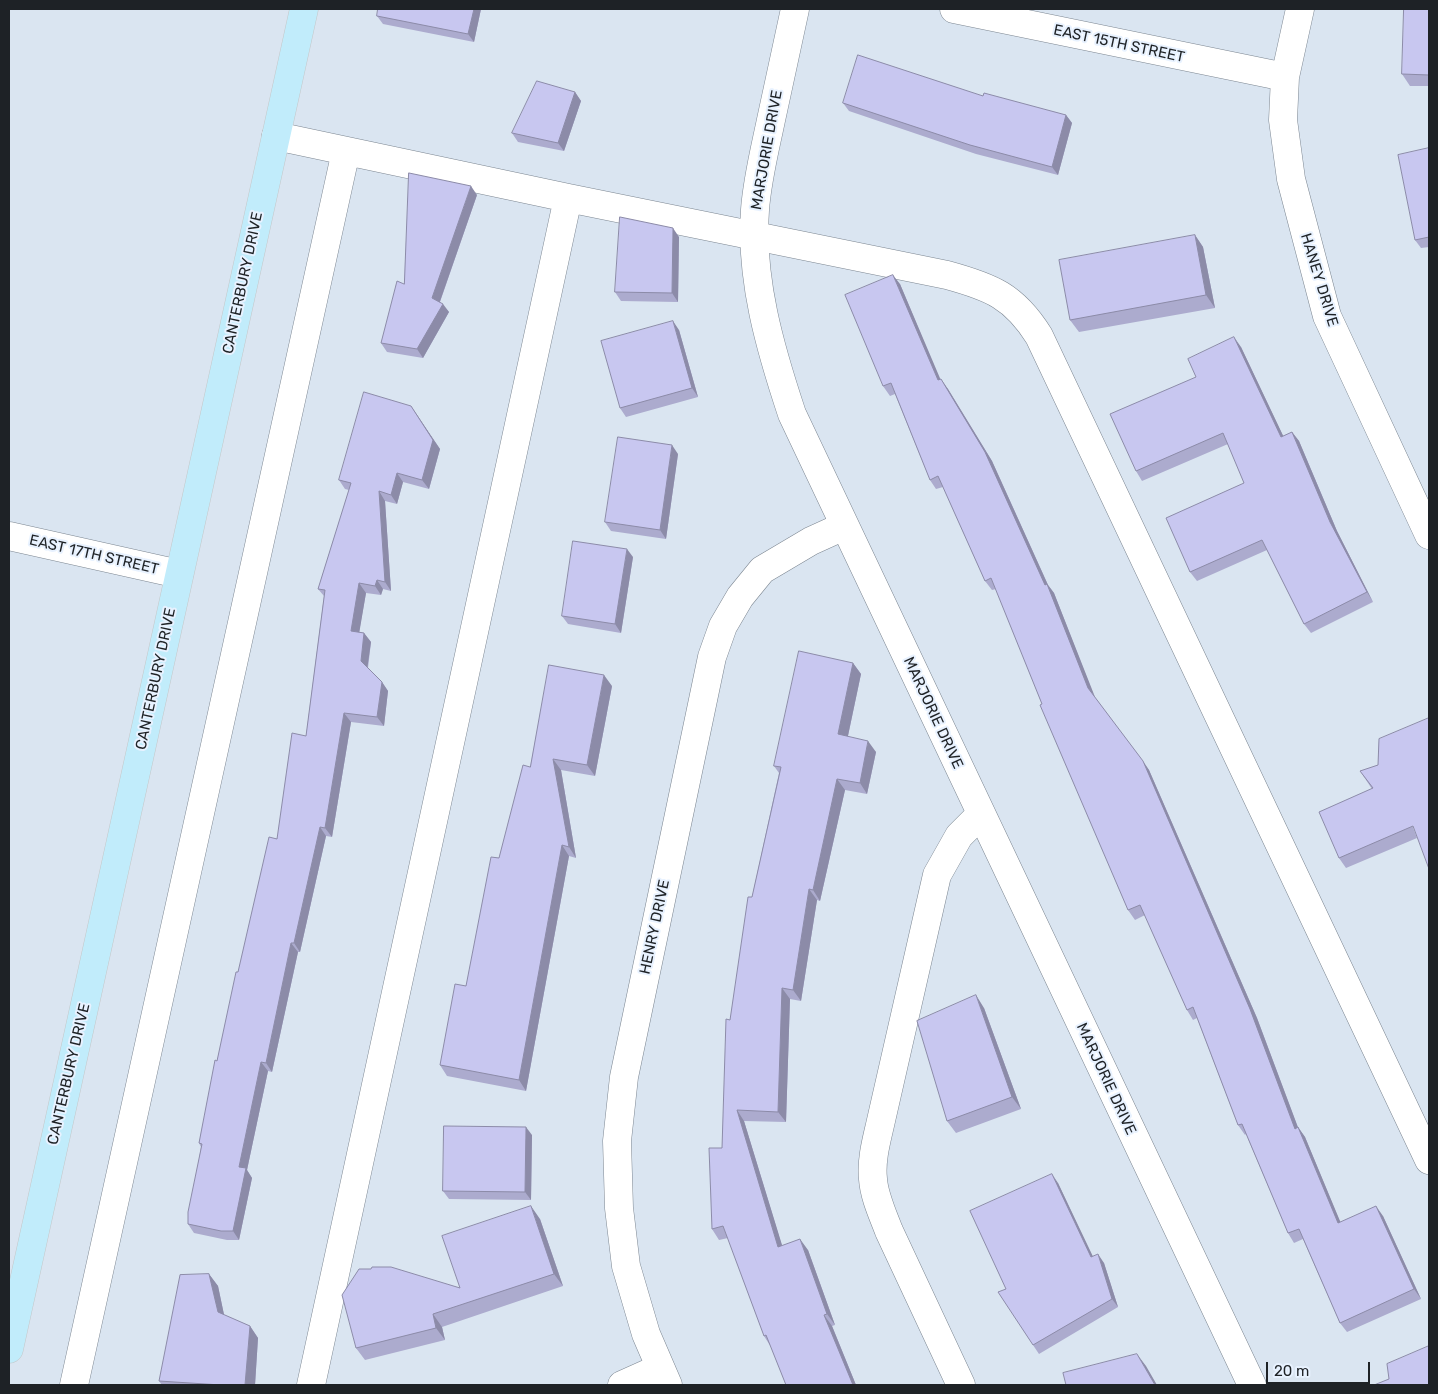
<!DOCTYPE html>
<style>
body{margin:0}
#map{position:relative;width:1438px;height:1394px;overflow:hidden;background:#dae5f1;font-family:Rubik,sans-serif}
canvas{display:block}
.frame{position:absolute;inset:0;border:10px solid #1e2226;pointer-events:none}
.scale{position:absolute;left:1266px;top:1362px;width:104px;height:22px;box-sizing:border-box;border:2px solid #1e2226;border-top:0;padding-left:6px;font-size:15px;line-height:18px;white-space:nowrap;color:#1e2226;-webkit-text-stroke:4px #e8f2ff;paint-order:stroke}
</style>
<div id="map">
<canvas width="1438" height="1394"></canvas>
<div class="frame"></div>
<div class="scale">20 m</div>
</div>
<script>
const ctx = document.querySelector('canvas').getContext('2d');
ctx.lineJoin = 'round';
function stroke(path, color, width, dash) { ctx.strokeStyle = color; ctx.lineWidth = width; ctx.lineCap = dash ? 'butt' : 'round'; ctx.setLineDash(dash || []); ctx.stroke(path); }
function paint(path, color) { ctx.fillStyle = color; ctx.fill(path, 'evenodd'); }
function label(font, color, halo, rows, align = 'center') {
  ctx.font = font + ' Rubik,sans-serif'; ctx.lineWidth = 4; ctx.setLineDash([]); ctx.textBaseline = 'middle'; ctx.strokeStyle = halo; ctx.fillStyle = color; for (const [text, x, y, turn = 0] of rows) {
    ctx.save(); ctx.translate(x, y); ctx.rotate((+turn || 0) * Math.PI / 180); ctx.textAlign = isNaN(turn) ? turn : align; if (halo) ctx.strokeText(text, 0, 0); ctx.fillText(text, 0, 0); ctx.restore();
  }
}
const minor = new Path2D(`
 M 795,9 C 787,46 779,83 771,120 C 765,149 757,180 755,210 C 750,279 770,348 792,414 L 1252,1385
 M 954,9 L 1285,77
 M 1300,9 L 1285,77 L 1283,120 L 1291,179 L 1327,316 L 1429,535
 M 276,136 L 568,198 L 947,275 C 991,287 1014,296 1039,336 L 1429,1160
 M 9,536 L 179,574
 M 74,1385 L 346,151
 M 311,1385 L 568,198
 M 622,1385 L 660,1368
 M 668,1385 L 646,1334 L 626,1266 L 619,1208 L 617,1141 L 624,1077 L 712,657 L 723,626 L 740,597 L 762,570 L 811,541 L 844,526
 M 961,1385 L 889,1231 C 883,1215 874,1196 873,1179 C 871,1161 876,1142 880,1125 L 937,875 L 959,836 L 981,814`);
const major = new Path2D(`
 M 9,1349 L 304,9`);
const wall = new Path2D(`
 M 481,9 L 474,42 L 383,24 L 377,16 Z
 M 1429,9 L 1429,86 L 1410,86 L 1402,74 Z
 M 575,92 L 581,101 L 564,151 L 518,142 L 512,133 Z
 M 983,96 L 1066,115 L 1072,123 L 1058,175 L 976,154 L 849,111 L 843,103 Z
 M 1429,148 L 1429,247 L 1421,248 L 1415,240 Z
 M 477,195 L 440,302 L 449,312 L 423,358 L 387,352 L 381,343 L 404,284 Z
 M 1195,235 L 1203,247 L 1215,308 L 1079,332 L 1070,320 Z
 M 679,237 L 678,302 L 621,301 L 615,292 Z
 M 900,284 L 940,380 L 948,389 L 992,461 L 1048,585 L 1054,593 L 1094,696 L 1149,770 L 1257,1018 L 1298,1128 L 1298,1127 L 1305,1137 L 1340,1222 L 1383,1216 L 1421,1299 L 1347,1332 L 1340,1323 L 1303,1239 L 1294,1243 L 1288,1233 L 1246,1134 L 1245,1135 L 1238,1125 L 1197,1018 L 1193,1020 L 1187,1010 L 1145,915 L 1135,920 L 1128,910 L 1042,704 L 996,589 L 992,590 L 985,581 L 943,487 L 936,489 L 930,480 L 895,394 L 890,396 L 883,386 Z
 M 679,330 L 698,397 L 626,417 L 620,408 Z
 M 1241,347 L 1283,436 L 1292,432 L 1299,441 L 1337,531 L 1373,602 L 1311,633 L 1304,624 L 1267,550 L 1197,581 L 1190,572 L 1244,483 L 1228,444 L 1142,481 L 1136,471 L 1196,377 Z
 M 417,415 L 440,449 L 429,489 L 403,482 L 397,504 L 385,501 L 391,591 L 383,589 L 381,595 L 366,593 L 359,632 L 364,633 L 371,642 L 368,668 L 382,682 L 388,691 L 384,726 L 351,722 L 332,837 L 326,836 L 300,952 L 298,952 L 272,1072 L 268,1071 L 247,1170 L 252,1178 L 239,1240 L 227,1240 L 194,1233 L 188,1224 L 201,1147 L 199,1143 L 217,1061 L 238,972 L 277,839 L 306,736 L 324,596 L 318,589 L 349,490 L 345,489 L 339,480 Z
 M 678,454 L 666,539 L 611,531 L 605,522 Z
 M 633,557 L 621,633 L 568,624 L 562,616 Z
 M 853,663 L 861,674 L 848,736 L 876,752 L 867,794 L 845,790 L 820,901 L 817,900 L 801,1001 L 790,999 L 786,1122 L 744,1121 L 782,1246 L 808,1250 L 835,1325 L 832,1326 L 856,1385 L 786,1385 L 771,1347 L 764,1336 L 728,1238 L 719,1240 L 712,1229 L 722,1148 L 730,1020 L 752,897 L 779,773 L 774,766 Z
 M 612,686 L 595,776 L 561,770 L 576,858 L 569,856 L 526,1091 L 447,1076 L 440,1065 L 466,986 L 499,858 L 530,767 Z
 M 1379,739 L 1417,838 L 1346,868 L 1339,858 L 1372,789 L 1360,771 L 1378,765 Z
 M 984,1008 L 1021,1109 L 956,1133 L 947,1121 Z
 M 532,1135 L 531,1200 L 449,1199 L 443,1191 Z
 M 1058,1183 L 1092,1256 L 1104,1263 L 1118,1307 L 1039,1354 L 1033,1345 L 1006,1289 Z
 M 540,1219 L 563,1286 L 442,1327 L 445,1340 L 365,1360 L 356,1348 L 460,1288 Z
 M 209,1274 L 218,1286 L 224,1315 L 250,1326 L 258,1338 L 255,1385 L 162,1385 L 159,1381 Z`);
const shadedWall = new Path2D(`
 M 474,9 L 481,9 L 474,42 L 468,34 Z
 M 575,92 L 581,101 L 564,151 L 558,143 Z
 M 1066,115 L 1072,123 L 1058,175 L 1052,167 Z
 M 471,186 L 477,195 L 438,307 L 432,298 Z
 M 673,228 L 679,237 L 678,302 L 672,293 Z
 M 1195,235 L 1203,247 L 1215,308 L 1206,295 Z
 M 893,275 L 900,284 L 945,390 L 938,380 Z
 M 443,304 L 449,312 L 423,358 L 417,349 Z
 M 673,321 L 679,330 L 698,397 L 692,388 Z
 M 1234,337 L 1241,347 L 1288,446 L 1281,437 Z
 M 941,379 L 948,389 L 992,461 L 1048,585 L 1054,593 L 1095,697 L 1088,688 L 1045,585 Z
 M 411,406 L 440,449 L 429,489 L 422,480 Z
 M 1292,432 L 1299,441 L 1337,531 L 1373,602 L 1367,592 L 1330,522 Z
 M 672,445 L 678,454 L 666,539 L 660,530 Z
 M 397,473 L 403,482 L 397,504 L 391,495 Z
 M 379,491 L 385,501 L 391,591 L 385,582 Z
 M 627,549 L 633,557 L 621,633 L 615,624 Z
 M 377,580 L 383,589 L 381,595 L 375,586 Z
 M 359,583 L 366,593 L 358,640 L 351,631 Z
 M 364,633 L 371,642 L 367,670 L 361,661 Z
 M 853,663 L 861,674 L 846,745 L 838,734 Z
 M 604,675 L 612,686 L 595,776 L 587,765 Z
 M 382,682 L 388,691 L 384,726 L 377,717 Z
 M 344,713 L 351,722 L 332,837 L 325,828 Z
 M 868,741 L 876,752 L 867,794 L 860,783 Z
 M 553,759 L 561,770 L 576,858 L 569,847 Z
 M 1143,761 L 1149,770 L 1257,1018 L 1302,1138 L 1295,1129 Z
 M 837,779 L 845,790 L 820,901 L 813,890 Z
 M 320,827 L 326,836 L 300,952 L 294,943 Z
 M 562,845 L 569,856 L 526,1091 L 519,1080 Z
 M 809,889 L 817,900 L 801,1001 L 793,990 Z
 M 291,943 L 298,952 L 272,1072 L 266,1063 Z
 M 782,988 L 790,999 L 786,1122 L 778,1112 Z
 M 976,995 L 984,1008 L 1021,1109 L 1012,1097 Z
 M 261,1062 L 268,1071 L 247,1170 L 252,1178 L 239,1240 L 233,1231 L 239,1167 Z
 M 737,1110 L 744,1121 L 786,1258 L 778,1247 Z
 M 526,1127 L 532,1135 L 531,1200 L 525,1192 Z
 M 1298,1127 L 1305,1137 L 1345,1233 L 1338,1223 Z
 M 1052,1174 L 1058,1183 L 1097,1265 L 1091,1257 Z
 M 531,1206 L 540,1219 L 563,1286 L 554,1274 Z
 M 1376,1206 L 1383,1216 L 1421,1299 L 1414,1289 Z
 M 800,1239 L 808,1250 L 835,1325 L 827,1314 Z
 M 1098,1254 L 1104,1263 L 1118,1307 L 1112,1299 Z
 M 209,1274 L 218,1286 L 226,1324 L 218,1312 Z
 M 433,1314 L 442,1327 L 445,1340 L 436,1328 Z
 M 824,1315 L 832,1326 L 856,1385 L 853,1385 Z
 M 250,1326 L 258,1338 L 255,1385 L 245,1385 Z
 M 1137,1354 L 1146,1366 L 1157,1385 L 1155,1385 Z`);
const building = new Path2D(`
 M 378,9 L 474,9 L 468,34 L 377,16 Z
 M 1404,9 L 1429,9 L 1429,75 L 1402,74 Z
 M 858,55 L 983,96 L 984,93 L 1066,115 L 1052,167 L 970,145 L 843,103 Z
 M 537,81 L 575,92 L 558,143 L 512,133 Z
 M 1429,148 L 1429,237 L 1415,240 L 1398,155 Z
 M 409,173 L 471,186 L 432,298 L 443,304 L 417,349 L 381,343 L 397,281 L 404,284 Z
 M 620,217 L 673,228 L 672,293 L 615,292 Z
 M 1195,235 L 1206,295 L 1070,320 L 1059,260 Z
 M 893,275 L 938,380 L 941,379 L 985,452 L 1045,585 L 1047,584 L 1088,688 L 1143,761 L 1250,1009 L 1295,1129 L 1298,1127 L 1338,1223 L 1376,1206 L 1414,1289 L 1340,1323 L 1299,1229 L 1288,1233 L 1242,1124 L 1238,1125 L 1193,1007 L 1187,1010 L 1140,905 L 1128,910 L 1040,705 L 1042,704 L 991,578 L 985,581 L 938,476 L 930,480 L 891,383 L 883,386 L 845,295 Z
 M 673,321 L 692,388 L 620,408 L 601,341 Z
 M 1234,337 L 1281,437 L 1292,432 L 1330,522 L 1367,592 L 1304,624 L 1262,540 L 1190,572 L 1166,518 L 1244,483 L 1223,433 L 1136,471 L 1110,414 L 1196,377 L 1188,359 Z
 M 364,392 L 411,406 L 433,440 L 422,480 L 397,473 L 391,495 L 379,491 L 385,582 L 377,580 L 375,586 L 359,583 L 351,631 L 364,633 L 361,661 L 382,682 L 377,717 L 344,713 L 325,828 L 320,827 L 294,943 L 291,943 L 266,1063 L 261,1062 L 239,1167 L 246,1168 L 233,1231 L 221,1231 L 188,1224 L 188,1212 L 202,1144 L 199,1143 L 215,1060 L 217,1061 L 236,972 L 238,972 L 269,837 L 277,839 L 292,733 L 306,736 L 325,590 L 318,589 L 351,483 L 339,480 Z
 M 618,437 L 672,445 L 660,530 L 605,522 Z
 M 573,541 L 627,549 L 615,624 L 562,616 Z
 M 799,651 L 853,663 L 838,734 L 868,741 L 860,783 L 837,779 L 813,890 L 809,889 L 793,990 L 782,988 L 778,1112 L 737,1110 L 778,1247 L 800,1239 L 827,1314 L 824,1315 L 853,1385 L 786,1385 L 766,1335 L 764,1336 L 723,1226 L 712,1229 L 709,1148 L 722,1148 L 726,1019 L 730,1020 L 748,897 L 752,897 L 781,767 L 774,766 Z
 M 549,665 L 604,675 L 587,765 L 553,759 L 569,847 L 562,845 L 519,1080 L 440,1065 L 455,984 L 466,986 L 491,857 L 499,858 L 523,765 L 530,767 Z
 M 1429,718 L 1429,869 L 1413,826 L 1339,858 L 1319,812 L 1373,788 L 1360,771 L 1378,765 L 1379,739 Z
 M 976,995 L 1012,1097 L 947,1121 L 917,1021 Z
 M 444,1126 L 526,1127 L 525,1192 L 443,1191 Z
 M 1052,1174 L 1091,1257 L 1098,1254 L 1112,1299 L 1033,1345 L 998,1292 L 1006,1289 L 970,1211 Z
 M 531,1206 L 554,1274 L 433,1314 L 436,1328 L 356,1348 L 342,1295 L 359,1269 L 371,1269 L 372,1267 L 391,1267 L 460,1288 L 442,1236 Z
 M 209,1274 L 218,1312 L 250,1326 L 245,1385 L 221,1385 L 159,1381 L 180,1275 Z
 M 1429,1346 L 1429,1385 L 1374,1385 L 1389,1379 L 1387,1364 Z
 M 1137,1354 L 1155,1385 L 1066,1385 L 1063,1373 Z`);
const streetNames = [
 ["EAST 15TH STREET",1119,44,12],
 ["MARJORIE DRIVE",767,150,-80],
 ["HANEY DRIVE",1319,280,73],
 ["CANTERBURY DRIVE",243,283,-78],
 ["EAST 17TH STREET",94,555,13],
 ["CANTERBURY DRIVE",156,679,-78],
 ["MARJORIE DRIVE",933,713,65],
 ["HENRY DRIVE",655,927,-78],
 ["CANTERBURY DRIVE",69,1074,-77],
 ["MARJORIE DRIVE",1106,1079,65]
];
stroke(minor, '#7c8691', 29);
stroke(major, '#c4c6c7', 29);
stroke(minor, '#fff', 28);
stroke(major, '#c1ecfb', 28);
paint(wall, '#acabce');
paint(shadedWall, '#8c8ba8');
paint(building, '#c8c7f0');
stroke(building, '#8c8ba8', 1);
label('15px', '#1e2226', '#e8f2ff', streetNames);
</script>
